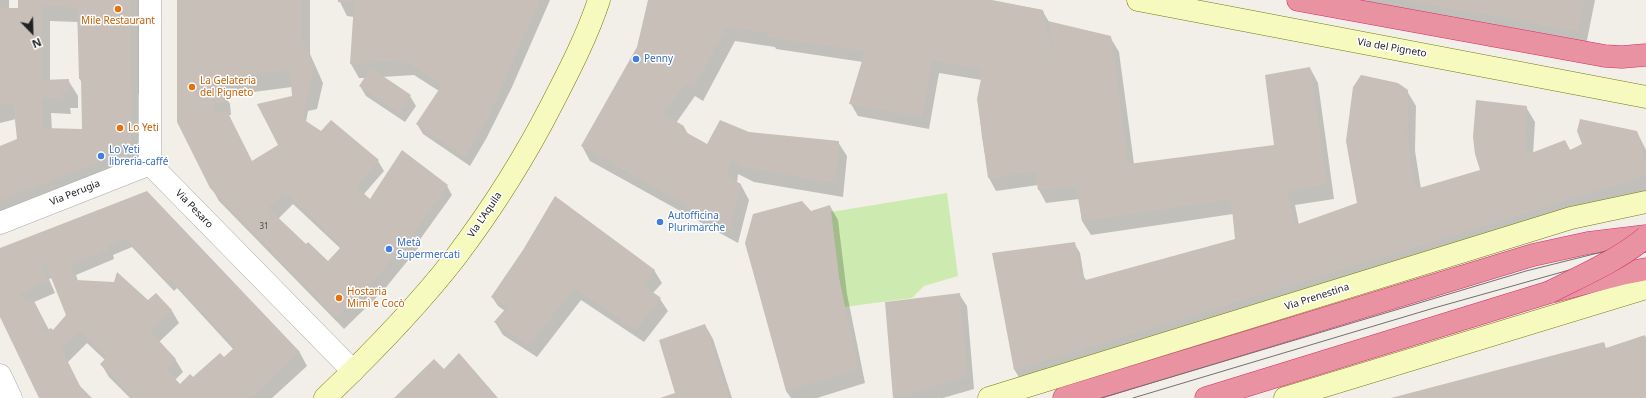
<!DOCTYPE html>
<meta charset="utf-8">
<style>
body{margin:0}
#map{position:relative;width:1646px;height:398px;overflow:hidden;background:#f2efe9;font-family:"Noto Sans",sans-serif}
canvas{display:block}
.north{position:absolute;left:12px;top:12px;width:40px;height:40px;-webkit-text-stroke:3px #fff;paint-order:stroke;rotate:157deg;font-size:11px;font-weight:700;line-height:16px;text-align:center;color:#222}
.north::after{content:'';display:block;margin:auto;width:14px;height:18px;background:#222;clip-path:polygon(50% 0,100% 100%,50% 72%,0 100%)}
</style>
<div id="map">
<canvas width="1646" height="398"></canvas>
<div class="north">N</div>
</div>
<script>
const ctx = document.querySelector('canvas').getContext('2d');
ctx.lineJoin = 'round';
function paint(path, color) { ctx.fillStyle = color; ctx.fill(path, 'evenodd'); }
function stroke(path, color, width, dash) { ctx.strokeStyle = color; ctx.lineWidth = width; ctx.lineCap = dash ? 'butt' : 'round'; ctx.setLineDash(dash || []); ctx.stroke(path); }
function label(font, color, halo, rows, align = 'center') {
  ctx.font = font + ' "Noto Sans",sans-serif'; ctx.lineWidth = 3; ctx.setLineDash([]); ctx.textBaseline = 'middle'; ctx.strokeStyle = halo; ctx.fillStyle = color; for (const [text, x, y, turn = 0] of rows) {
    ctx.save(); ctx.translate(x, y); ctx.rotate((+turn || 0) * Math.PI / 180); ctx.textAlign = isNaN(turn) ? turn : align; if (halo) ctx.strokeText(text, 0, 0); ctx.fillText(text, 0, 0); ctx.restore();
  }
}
const grass = new Path2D(`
 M 947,193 L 958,276 L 924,286 L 912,298 L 844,307 L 839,278 L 831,212 Z`);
const shadow = new Path2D(`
 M 0,0 L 9,0 L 9,9 L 19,9 L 19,0 L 139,0 L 140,94 L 138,94 L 138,162 L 0,215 L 0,147 L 18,139 L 16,119 L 0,123 ZM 50,21 L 78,22 L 80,79 L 82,84 L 83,130 L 52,130 L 51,113 L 71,114 L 70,108 L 78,108 L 78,96 L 68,80 L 50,81 Z
 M 178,0 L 310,0 L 310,54 L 323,83 L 317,109 L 308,111 L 306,122 L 321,133 L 331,121 L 378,161 L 384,171 L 364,194 L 370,200 L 447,186 L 452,195 L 416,245 L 418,248 L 383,291 L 344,329 L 219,201 L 211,187 ZM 292,87 L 294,97 L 279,145 L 252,162 L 228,115 L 231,115 L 230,104 L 222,91 L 236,90 L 238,94 ZM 293,204 L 341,249 L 328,263 L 306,245 L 278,219 Z
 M 339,0 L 550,0 L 512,87 L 486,139 L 470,166 L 423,134 L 417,124 L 439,91 L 414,75 L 382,77 L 410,96 L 416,106 L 405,122 L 366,96 L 360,86 L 366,78 L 359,78 L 351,64 L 354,17 L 347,16 Z
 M 649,0 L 989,0 L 1042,10 L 1049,22 L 1110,37 L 1119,52 L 1134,164 L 1275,146 L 1310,68 L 1318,83 L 1334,199 L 1295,205 L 1299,225 L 1358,203 L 1407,91 L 1416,106 L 1415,151 L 1421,189 L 1481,171 L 1526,107 L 1535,122 L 1533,154 L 1565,141 L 1570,150 L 1637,132 L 1646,150 L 1646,192 L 1023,384 L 1014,369 L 1074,243 L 1080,253 L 1084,277 L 1087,281 L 1236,240 L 1233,214 L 1091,235 L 1082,221 L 1079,199 L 1046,203 L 1039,190 L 1038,185 L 996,191 L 989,178 L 982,137 L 978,99 L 982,80 L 939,73 L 929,129 L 858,116 L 851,104 L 863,62 L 776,49 L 775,47 L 735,41 L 703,101 L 695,96 L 676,123 L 684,127 L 688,134 L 707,146 L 749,133 L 838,142 L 847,156 L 843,197 L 754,182 L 738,174 L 737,183 L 741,185 L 749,200 L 738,243 L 590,161 L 582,146 L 638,48 Z
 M 1328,0 L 1595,0 L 1586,45 Z
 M 147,193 L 300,353 L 307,366 L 272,398 L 130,398 L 109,377 L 101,364 L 105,360 L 87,343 L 68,362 L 81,388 L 90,398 L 41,398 L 0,315 L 0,249 ZM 132,247 L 174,291 L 177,288 L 234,350 L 224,359 L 193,379 L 180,385 L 175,380 L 183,372 L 175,359 L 159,342 L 179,323 L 172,311 L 156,294 L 148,302 L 78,281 L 76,275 L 114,259 L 113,255 ZM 52,278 L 67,315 L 53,332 L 49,330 L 34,302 L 55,293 L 49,279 Z
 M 830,206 L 838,220 L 847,294 L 865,383 L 817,398 L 791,398 L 786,391 L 811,212 Z
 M 654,270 L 662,283 L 653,293 L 660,299 L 668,311 L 644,342 L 581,300 L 537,357 L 503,335 L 495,322 L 505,311 L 498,306 L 492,297 Z
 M 959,294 L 967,306 L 974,389 L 943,398 L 894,398 L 886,303 Z
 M 705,325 L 713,339 L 732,398 L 662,398 L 676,393 Z`);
const building = new Path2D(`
 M 18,0 L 130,0 L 132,149 L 0,200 L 0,146 L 17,139 L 13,102 L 0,105 L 0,8 L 18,8 ZM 42,6 L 77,7 L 79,79 L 81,79 L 82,129 L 43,128 L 42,97 L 62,99 L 62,92 L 69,92 L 69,79 L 41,80 Z
 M 177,0 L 301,0 L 301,37 L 314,66 L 303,119 L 321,131 L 331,120 L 379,160 L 356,187 L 370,199 L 402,150 L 448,185 L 412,235 L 376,278 L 336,317 L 210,188 L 177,122 ZM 290,70 L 292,96 L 257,104 L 278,145 L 252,161 L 227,111 L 215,114 L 215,103 L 224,103 L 223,91 L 216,91 L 216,78 ZM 285,192 L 342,246 L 328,261 L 308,242 L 306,244 L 268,208 Z
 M 338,0 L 540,0 L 488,117 L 465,157 L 416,124 L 442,85 L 405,60 L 350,64 L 354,3 L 338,2 Z
 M 648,0 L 992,0 L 1043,10 L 1057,73 L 1048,21 L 1111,36 L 1128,164 L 1274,145 L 1265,75 L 1310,67 L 1327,184 L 1287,190 L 1295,225 L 1357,203 L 1346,141 L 1353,87 L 1361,75 L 1398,83 L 1408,90 L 1407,136 L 1410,160 L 1416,189 L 1480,170 L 1475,154 L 1473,137 L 1476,100 L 1527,106 L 1525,131 L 1526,155 L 1565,140 L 1570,150 L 1582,144 L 1577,131 L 1580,119 L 1637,131 L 1646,161 L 1646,175 L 1513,217 L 1014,370 L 992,253 L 1075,242 L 1082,281 L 1235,239 L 1231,199 L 1082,221 L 1076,186 L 1038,190 L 1035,172 L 988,178 L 977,99 L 983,69 L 932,61 L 922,117 L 849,104 L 865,51 L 768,37 L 768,33 L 727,27 L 694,87 L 686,83 L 663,114 L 684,126 L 682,130 L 707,144 L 720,120 L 749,132 L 839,141 L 835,183 L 745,167 L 730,160 L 728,177 L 741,184 L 730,229 L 581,146 L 637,47 Z
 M 1405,0 L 1584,0 L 1578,31 Z
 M 371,68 L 411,95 L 399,113 L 359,86 Z
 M 147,191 L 300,352 L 251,398 L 133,398 L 100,364 L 107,357 L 80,331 L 61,349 L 79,385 L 92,398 L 39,398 L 0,317 L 0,248 ZM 129,237 L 127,240 L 168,282 L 171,279 L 235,347 L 224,357 L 220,353 L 193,377 L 190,374 L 180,384 L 166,369 L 176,359 L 150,331 L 172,310 L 156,293 L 148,300 L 117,272 L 114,282 L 76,280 L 71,265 L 110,249 L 108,246 ZM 46,265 L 66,315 L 53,330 L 51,328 L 41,333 L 39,328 L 46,325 L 33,299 L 25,303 L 20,293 L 48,280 L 42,266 Z
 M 555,196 L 655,270 L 643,285 L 661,298 L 636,330 L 574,288 L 529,345 L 494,322 L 507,307 L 491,297 L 523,250 Z
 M 802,201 L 811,211 L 830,205 L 839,278 L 858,368 L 786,391 L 745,243 L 753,214 Z
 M 960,293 L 967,376 L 893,398 L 885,302 Z
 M 705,324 L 729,398 L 660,398 L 675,393 L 659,340 Z
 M 1645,335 L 1646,338 L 1646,398 L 1391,398 L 1604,342 L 1606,348 Z
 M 459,353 L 498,398 L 394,398 L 434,359 L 444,369 Z`);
const street = new Path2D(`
 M 150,0 L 150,164 L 353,371
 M 0,223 L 150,164
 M 0,375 L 11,398`);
const secondary = new Path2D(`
 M 1138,0 L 1646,97
 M 325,398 C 371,354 416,308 455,258 C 492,209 525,157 553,102 C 570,69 587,36 599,0
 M 989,398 L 1571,218 L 1646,202
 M 1285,398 L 1646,288`);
const highway = new Path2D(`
 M 1298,0 L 1605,56 L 1622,57 L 1646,55
 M 1064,398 L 1533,255 L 1588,243 L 1646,236
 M 1206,398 L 1550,292 L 1621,274 L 1646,269`);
const tram = new Path2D(`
 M 1101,398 L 1526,271 L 1646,241
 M 1133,398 L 1434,308 L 1580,267 L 1646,252`);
const highwayBridge = new Path2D(`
 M 1550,292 C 1583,275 1617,261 1646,237`);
const markers = [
 [118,9,4,"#e8710a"],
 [636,59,4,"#3f7fe0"],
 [192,87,4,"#e8710a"],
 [120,128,4,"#e8710a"],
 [101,156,4,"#3f7fe0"],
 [660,222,4,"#3f7fe0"],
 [389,249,4,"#3f7fe0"],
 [339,298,4,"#e8710a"]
];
const numberNames = [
 ["31",264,227]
];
const foodNames = [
 ["Mile Restaurant",118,21,"center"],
 ["La Gelateria",200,81],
 ["del Pigneto",200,93],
 ["Lo Yeti",128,128],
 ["Hostaria",347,292],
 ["Mimì e Cocò",347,304]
];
const streetNames = [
 ["Via del Pigneto",1392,48,10],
 ["Via Perugia",75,193,-22],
 ["Via Pesaro",194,209,46],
 ["Via L'Aquila",485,215,-56],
 ["Via Prenestina",1317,297,-18]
];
const shopNames = [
 ["Penny",644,59],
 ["Lo Yeti",109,150],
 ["libreria-caffé",109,162],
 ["Autofficina",668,216],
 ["Plurimarche",668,228],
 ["Metà",397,243],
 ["Supermercati",397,255]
];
paint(grass, '#cdebb0');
paint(shadow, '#0003');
paint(building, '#c7bfb8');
stroke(street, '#a9a9a9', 23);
stroke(secondary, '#707d05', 23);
stroke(highway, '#dc2a67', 23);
stroke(street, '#fff', 22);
stroke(secondary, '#f7fabf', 22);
stroke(highway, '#e892a2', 22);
stroke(tram, '#707070', 1);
stroke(highwayBridge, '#dc2a67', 23, []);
stroke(highwayBridge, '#e892a2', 22);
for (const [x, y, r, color] of markers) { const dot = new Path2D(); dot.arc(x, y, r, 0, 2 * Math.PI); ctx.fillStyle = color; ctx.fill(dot); stroke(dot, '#fff', 1.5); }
label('8px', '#4b4948', null, numberNames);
label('10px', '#c56008', '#fff', foodNames, 'left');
label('10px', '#222', '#fff', streetNames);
label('10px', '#366cbe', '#fff', shopNames, 'left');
</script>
